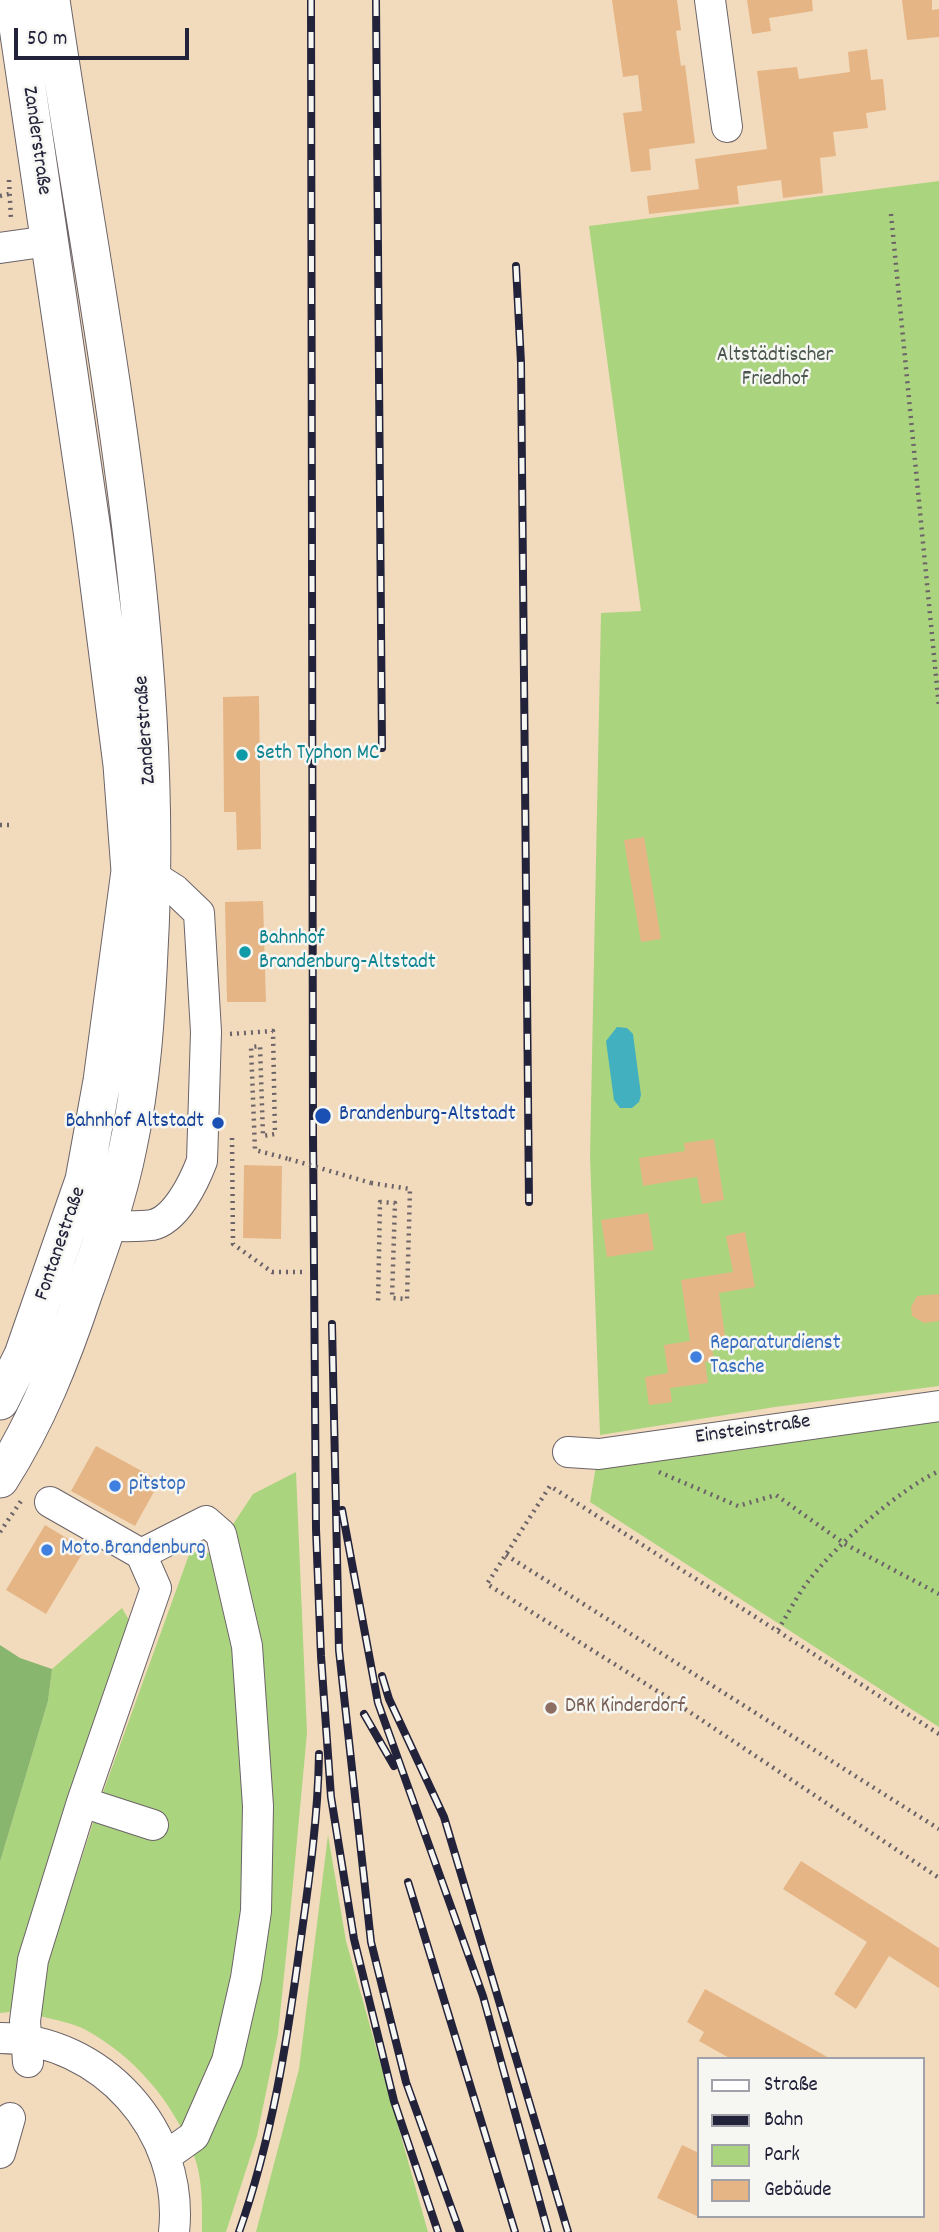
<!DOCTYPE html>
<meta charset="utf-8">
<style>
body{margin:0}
#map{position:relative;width:939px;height:2232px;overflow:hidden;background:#f2dbbc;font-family:Dekko,sans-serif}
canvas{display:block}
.legend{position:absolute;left:697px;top:2057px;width:228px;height:161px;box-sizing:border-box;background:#f6f6f2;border:2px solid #a1a1a9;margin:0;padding:9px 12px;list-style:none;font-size:21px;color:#22223b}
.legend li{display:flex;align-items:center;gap:14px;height:35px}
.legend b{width:35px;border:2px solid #a1a1a9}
.scale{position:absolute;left:14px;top:28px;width:175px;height:32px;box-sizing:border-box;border:4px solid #22223b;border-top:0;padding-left:9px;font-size:21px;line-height:24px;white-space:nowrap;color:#22223b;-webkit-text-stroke:5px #f6f6f2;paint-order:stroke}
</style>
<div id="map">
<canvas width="939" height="2232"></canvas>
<ul class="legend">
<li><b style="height:9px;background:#fff"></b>Straße</li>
<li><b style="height:9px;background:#22223b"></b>Bahn</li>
<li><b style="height:19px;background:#abd47f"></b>Park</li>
<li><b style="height:19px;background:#e6b585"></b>Gebäude</li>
</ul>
<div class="scale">50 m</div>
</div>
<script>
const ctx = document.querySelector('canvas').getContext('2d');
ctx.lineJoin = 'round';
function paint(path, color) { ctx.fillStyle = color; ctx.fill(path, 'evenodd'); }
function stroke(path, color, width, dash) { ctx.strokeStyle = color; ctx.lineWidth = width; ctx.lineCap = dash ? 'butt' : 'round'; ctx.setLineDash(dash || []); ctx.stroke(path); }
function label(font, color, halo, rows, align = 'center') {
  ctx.font = font + ' Dekko,sans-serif'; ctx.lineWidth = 5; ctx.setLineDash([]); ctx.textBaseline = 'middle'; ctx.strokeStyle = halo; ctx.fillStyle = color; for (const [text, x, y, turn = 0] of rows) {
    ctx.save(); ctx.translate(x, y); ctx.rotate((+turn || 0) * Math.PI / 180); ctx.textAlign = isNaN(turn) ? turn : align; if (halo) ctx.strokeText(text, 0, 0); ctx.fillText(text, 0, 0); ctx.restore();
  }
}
const green = new Path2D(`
 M 939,181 L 939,1386 L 775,1407 L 600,1435 L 590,1156 L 601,613 L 641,611 L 589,226 Z
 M 939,1420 L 939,1727 L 590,1502 L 596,1466 Z
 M 296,1472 L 307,1733 L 288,1937 L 278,2034 L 257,2136 L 226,2232 L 202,2232 C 202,2206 203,2177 193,2153 C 172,2101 135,2057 86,2030 C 73,2023 55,2020 40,2016 L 49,1959 L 102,1795 L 190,1552 L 214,1553 L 253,1494 Z
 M 122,1608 L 129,1620 L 34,1905 L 10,2012 L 0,2013 L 0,1862 L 48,1701 L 52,1669 Z
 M 328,1835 L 346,1941 L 428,2232 L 256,2232 L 299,2069 Z`);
const forest = new Path2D(`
 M 0,1645 L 20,1658 L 52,1669 L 48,1701 L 0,1862 Z`);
const water = new Path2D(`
 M 617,1027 L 627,1028 L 633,1034 L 641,1095 L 639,1102 L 632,1108 L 620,1108 L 614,1100 L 606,1041 Z`);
const building = new Path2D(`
 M 612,0 L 677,0 L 681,30 L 676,31 L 681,66 L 685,65 L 695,143 L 649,149 L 651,170 L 631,172 L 623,113 L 642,111 L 638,75 L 623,77 Z
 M 747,0 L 812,0 L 813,11 L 769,18 L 771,31 L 752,34 Z
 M 902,0 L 932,0 L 932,10 L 939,9 L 939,37 L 907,40 Z
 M 867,49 L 871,80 L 883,79 L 886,110 L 866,113 L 868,128 L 833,132 L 836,156 L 820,158 L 823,193 L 783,198 L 781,180 L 737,186 L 739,204 L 649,214 L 647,196 L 699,189 L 695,159 L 767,149 L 757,71 L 797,67 L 799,79 L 850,72 L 848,52 Z
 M 259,696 L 261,849 L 237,850 L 236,812 L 224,812 L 223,697 Z
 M 644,837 L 661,939 L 641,942 L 624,840 Z
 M 263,901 L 266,1002 L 227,1002 L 225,902 Z
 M 714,1139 L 724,1200 L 702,1204 L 697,1177 L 643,1186 L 639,1158 L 685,1151 L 684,1143 Z
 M 244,1165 L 282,1166 L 281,1239 L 243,1238 Z
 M 648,1213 L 654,1250 L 607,1257 L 601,1220 Z
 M 745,1232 L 755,1287 L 719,1293 L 725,1336 L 711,1338 L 714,1361 L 705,1362 L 708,1383 L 670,1388 L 672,1402 L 649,1405 L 645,1377 L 668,1373 L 669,1380 L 664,1345 L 690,1341 L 681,1280 L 733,1272 L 726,1236 Z
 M 939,1294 L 939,1321 L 924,1323 L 912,1316 L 911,1307 L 917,1296 Z
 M 96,1446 L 160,1481 L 135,1526 L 71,1491 Z
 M 45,1525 L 85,1549 L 46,1614 L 6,1590 Z
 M 801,1861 L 939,1948 L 939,1988 L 889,1956 L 856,2009 L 834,1994 L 867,1942 L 783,1889 Z
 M 705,1989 L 831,2059 L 731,2059 L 699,2041 L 704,2032 L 687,2022 Z
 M 682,2145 L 699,2153 L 699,2217 L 657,2198 Z`);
const path = new Path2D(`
 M 9,180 L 11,220
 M 0,196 L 9,194
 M 891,214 L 939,707
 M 0,825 L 11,825
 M 230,1034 L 273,1031 L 275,1134 L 263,1136 L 260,1046 L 251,1047 L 255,1150 L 289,1159
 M 232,1138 L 233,1244 L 272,1272 L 306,1272
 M 371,1183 L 410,1189 L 407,1299 L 392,1298 L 395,1203 L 380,1202 L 378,1305
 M 659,1472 L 738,1506 L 776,1495 L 845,1544 L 939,1594
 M 0,1532 L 21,1501
 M 506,1555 L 939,1829
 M 778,1630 C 788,1614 797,1595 810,1579 C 836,1545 900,1489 939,1471
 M 939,1734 L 550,1486 L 487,1584 L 670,1699 L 939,1878`);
const minor = new Path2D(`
 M 710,0 L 727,127
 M 0,248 L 49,241
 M 107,1226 C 122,1226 138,1227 152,1225 C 176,1220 194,1182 202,1161 L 206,1032 L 199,913 L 175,890 L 153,876
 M 568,1452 L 599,1454 L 939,1406
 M 141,1554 L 206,1521 L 221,1534 L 247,1646 L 258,1806 L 256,1911 L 246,1978 L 227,2061 L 194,2136 L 166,2156
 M 82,1802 L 153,1825
 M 0,2038 C 102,2039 185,2131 174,2232
 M 28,2062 L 25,2021 L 33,1960 L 82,1802 L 156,1588 L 141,1554 L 50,1502
 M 0,2153 L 10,2118`);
const major = new Path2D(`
 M 0,1401 L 23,1355 L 84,1180 L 102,1081 L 130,871 L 122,765 L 92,530 L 14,0
 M 0,1479 C 37,1421 62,1358 84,1292 C 101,1245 118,1197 128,1147 C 142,1082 146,1016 149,951 C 167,632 97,314 51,0`);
const rail = new Path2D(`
 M 311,0 L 313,1135 L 316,1529 L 321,1656 L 331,1797 L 354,1939 L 394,2101 L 438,2232
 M 376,0 L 382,748
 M 516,266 L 521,363 L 529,1202
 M 332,1324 L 339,1650 L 371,1942 L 406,2082 L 460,2232
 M 342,1510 L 378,1703 L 483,1996 L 548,2232
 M 382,1676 L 389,1699 L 444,1817 L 568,2232
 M 364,1714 L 394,1766
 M 408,1882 L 515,2232
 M 239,2232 C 272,2139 287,2042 300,1945 C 309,1881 318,1818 319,1754`);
const pathBridge = new Path2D(`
 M 289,1159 L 371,1183`);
const markers = [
 [242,755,7,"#0f9aa8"],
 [245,952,7,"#0f9aa8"],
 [323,1116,9,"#1a4fb4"],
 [218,1123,7,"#1a4fb4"],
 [696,1357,7,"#3f7fe0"],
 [115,1486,7,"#3f7fe0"],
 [47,1550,7,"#3f7fe0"],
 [551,1708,7,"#8d6e63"]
];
const streetNames = [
 ["Zanderstraße",35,141,82],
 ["Zanderstraße",147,730,-94],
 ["Fontanestraße",62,1244,-71],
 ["Einsteinstraße",753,1431,-8]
];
const parkNames = [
 ["Altstädtischer",775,357],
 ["Friedhof",775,381]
];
const cultureNames = [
 ["Seth Typhon MC",256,755],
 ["Bahnhof",259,940],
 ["Brandenburg-Altstadt",259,964]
];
const transitNames = [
 ["Brandenburg-Altstadt",339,1116],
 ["Bahnhof Altstadt",204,1123,"right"]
];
const shopNames = [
 ["Reparaturdienst",710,1345],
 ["Tasche",710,1369],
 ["pitstop",129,1486],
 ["Moto Brandenburg",61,1550]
];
const educationNames = [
 ["DRK Kinderdorf",565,1708]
];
paint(green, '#abd47f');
paint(forest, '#88b66e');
paint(water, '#43b0c0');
paint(building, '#e6b585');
stroke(minor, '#6b6368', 32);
stroke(major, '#6b6368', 39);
stroke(path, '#6b6368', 4.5, [2, 5]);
stroke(minor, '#fff', 30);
stroke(major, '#fff', 37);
stroke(rail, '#22223b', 8);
stroke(rail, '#f6f6f2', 5, [16]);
stroke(pathBridge, '#6b6368', 4.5, [2, 5]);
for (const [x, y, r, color] of markers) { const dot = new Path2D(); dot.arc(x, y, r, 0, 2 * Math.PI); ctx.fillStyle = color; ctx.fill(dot); stroke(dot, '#f6f6f2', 2.5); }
label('21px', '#22223b', '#f6f6f2', streetNames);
label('21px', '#4b574f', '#f6f6f2', parkNames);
label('21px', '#0d838f', '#f6f6f2', cultureNames, 'left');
label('21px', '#164399', '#f6f6f2', transitNames, 'left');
label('21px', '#366cbe', '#f6f6f2', shopNames, 'left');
label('21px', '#785e54', '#f6f6f2', educationNames, 'left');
</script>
